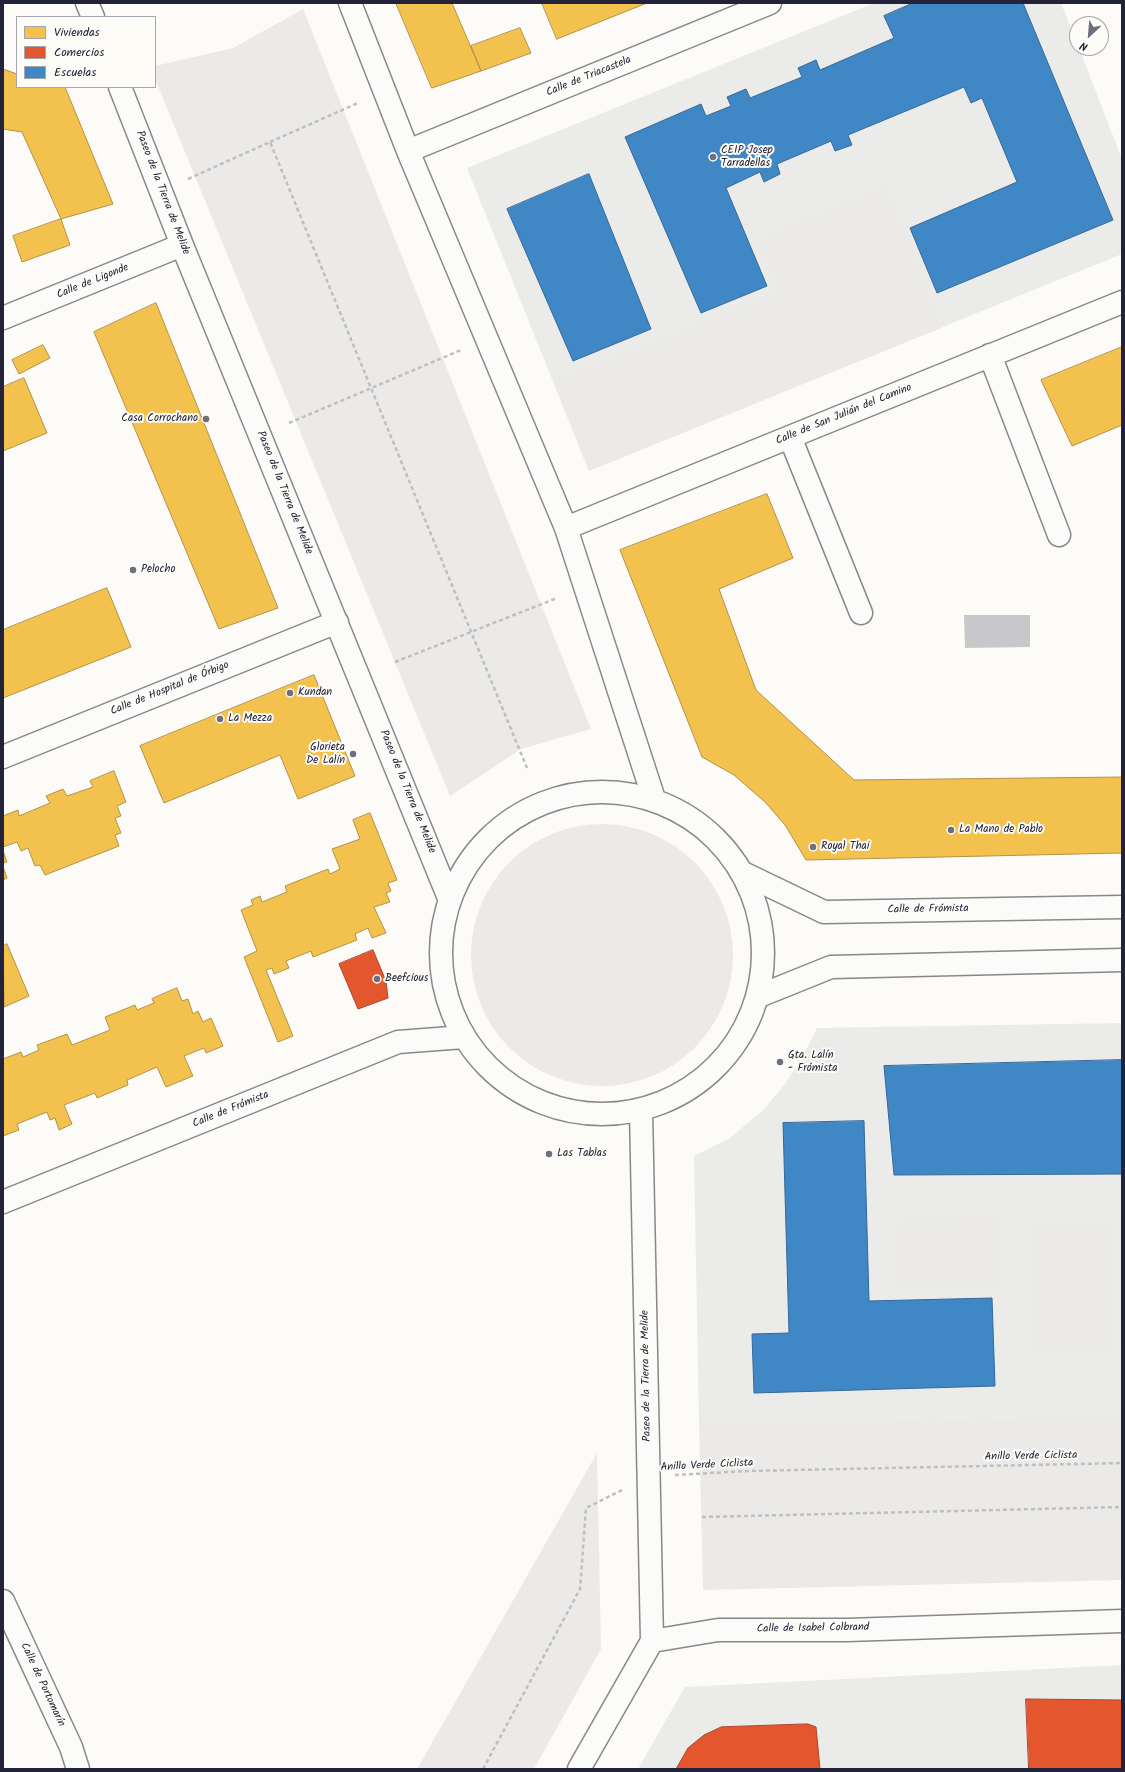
<!DOCTYPE html>
<meta charset="utf-8">
<style>
body{margin:0}
#map{position:relative;width:1125px;height:1772px;overflow:hidden;background:#fcfbf8;font-family:Kalam,sans-serif}
canvas{display:block}
.frame{position:absolute;inset:0;border:4px solid #22223b;pointer-events:none}
.legend{position:absolute;left:16px;top:16px;width:140px;height:72px;box-sizing:border-box;background:#fdfcf7;border:1px solid #a5a5ac;margin:0;padding:5px 7px;list-style:none;font-size:12px;color:#22223b}
.legend li{display:flex;align-items:center;gap:8px;height:20px}
.legend b{width:20px;border:1px solid #a5a5ac}
.north{position:absolute;left:1069px;top:16px;width:40px;height:40px;box-sizing:border-box;background:#fdfcf7;border:1px solid #a5a5ac;border-radius:50%;rotate:206deg;font-size:11px;font-weight:700;line-height:16px;text-align:center;color:#22223b}
.north::after{content:'';display:block;margin:auto;width:14px;height:18px;background:#6e6e7d;clip-path:polygon(50% 0,100% 100%,50% 72%,0 100%)}
</style>
<div id="map">
<canvas width="1125" height="1772"></canvas>
<div class="frame"></div>
<ul class="legend">
<li><b style="height:11px;background:#f2c14e"></b>Viviendas</li>
<li><b style="height:11px;background:#e4572e"></b>Comercios</li>
<li><b style="height:11px;background:#3f88c5"></b>Escuelas</li>
</ul>
<div class="north">N</div>
</div>
<script>
const ctx = document.querySelector('canvas').getContext('2d');
ctx.lineJoin = 'round';
function paint(path, color) { ctx.fillStyle = color; ctx.fill(path, 'evenodd'); }
function stroke(path, color, width, dash) { ctx.strokeStyle = color; ctx.lineWidth = width; ctx.lineCap = dash ? 'butt' : 'round'; ctx.setLineDash(dash || []); ctx.stroke(path); }
function label(font, color, halo, rows, align = 'center') {
  ctx.font = font + ' Kalam,sans-serif'; ctx.lineWidth = 4; ctx.setLineDash([]); ctx.textBaseline = 'middle'; ctx.strokeStyle = halo; ctx.fillStyle = color; for (const [text, x, y, turn = 0] of rows) {
    ctx.save(); ctx.translate(x, y); ctx.rotate((+turn || 0) * Math.PI / 180); ctx.textAlign = isNaN(turn) ? turn : align; if (halo) ctx.strokeText(text, 0, 0); ctx.fillText(text, 0, 0); ctx.restore();
  }
}
const built = new Path2D(`
 M 874,3 L 1061,3 L 1077,44 L 1077,48 L 1079,48 L 1122,159 L 1122,254 L 589,471 L 467,168 Z
 M 1122,1023 L 1122,1414 L 699,1423 L 694,1156 L 730,1138 L 763,1110 L 785,1084 L 802,1058 L 817,1028 Z
 M 1122,1665 L 1122,1769 L 638,1769 L 685,1687 Z`);
const green = new Path2D(`
 M 303,9 L 591,729 L 521,749 L 450,796 L 155,79 L 155,66 L 233,48 Z
 M 886,185 L 941,328 L 589,471 L 553,381 L 780,291 L 758,239 Z
 M471 955a131 131 0 1 1 262 0a131 131 0 1 1-262 0Z
 M 999,1217 L 1002,1285 L 898,1288 L 896,1220 Z
 M 1118,1220 L 1122,1220 L 1122,1353 L 1121,1353 Z
 M 1112,1221 L 1116,1353 L 1035,1355 L 1032,1223 Z
 M 1122,1414 L 1122,1580 L 703,1590 L 699,1423 Z
 M 597,1453 L 601,1649 L 534,1769 L 417,1769 Z`);
const water = new Path2D(`
 M 964,615 L 1030,615 L 1030,647 L 965,648 Z`);
const homes = new Path2D(`
 M 396,3 L 452,3 L 481,71 L 432,88 Z
 M 542,3 L 647,3 L 557,39 Z
 M 520,28 L 531,53 L 481,71 L 471,46 Z
 M 3,69 L 17,74 L 17,87 L 65,87 L 113,204 L 61,219 L 22,132 L 3,129 Z
 M 61,219 L 70,245 L 22,262 L 13,236 Z
 M 156,303 L 278,608 L 219,629 L 94,332 Z
 M 43,345 L 50,358 L 19,374 L 12,360 Z
 M 1122,347 L 1122,425 L 1072,446 L 1041,380 Z
 M 24,378 L 47,433 L 3,451 L 3,387 Z
 M 767,494 L 793,558 L 719,589 L 756,690 L 854,780 L 1122,777 L 1122,853 L 806,860 L 785,825 L 765,802 L 734,775 L 702,757 L 620,550 Z
 M 107,588 L 131,647 L 3,698 L 3,630 Z
 M 314,675 L 355,776 L 298,799 L 280,755 L 164,803 L 140,746 Z
 M 114,771 L 126,802 L 117,806 L 121,816 L 115,818 L 121,833 L 115,835 L 119,846 L 45,875 L 40,865 L 35,866 L 28,848 L 21,851 L 17,842 L 3,847 L 3,816 L 18,810 L 19,816 L 50,803 L 46,796 L 63,789 L 67,796 L 93,787 L 90,781 Z
 M 370,813 L 397,880 L 388,883 L 391,891 L 386,893 L 390,902 L 374,907 L 386,933 L 372,938 L 368,928 L 355,934 L 357,940 L 313,957 L 311,951 L 286,961 L 289,968 L 274,974 L 272,968 L 266,970 L 293,1036 L 278,1042 L 244,957 L 257,951 L 241,910 L 253,905 L 251,900 L 260,896 L 262,902 L 287,892 L 285,886 L 328,869 L 330,874 L 340,869 L 332,849 L 360,839 L 353,820 Z
 M 3,851 L 7,862 L 3,863 Z
 M 3,867 L 7,878 L 3,880 Z
 M 7,944 L 29,996 L 4,1007 L 3,946 Z
 M 177,988 L 182,1001 L 188,999 L 193,1014 L 198,1011 L 203,1022 L 211,1018 L 223,1046 L 206,1053 L 204,1048 L 184,1056 L 193,1076 L 166,1087 L 157,1067 L 127,1080 L 128,1085 L 97,1098 L 95,1093 L 64,1105 L 72,1124 L 59,1130 L 55,1118 L 50,1120 L 47,1112 L 17,1124 L 19,1130 L 3,1136 L 3,1059 L 21,1052 L 23,1057 L 39,1050 L 37,1045 L 67,1034 L 72,1045 L 110,1030 L 105,1017 L 135,1005 L 137,1010 L 154,1003 L 152,999 Z`);
const shops = new Path2D(`
 M 373,950 L 386,981 L 388,998 L 358,1009 L 339,964 Z
 M 1026,1699 L 1122,1700 L 1122,1769 L 1029,1769 Z
 M 808,1724 L 816,1727 L 820,1769 L 676,1769 L 688,1748 L 704,1735 L 721,1727 Z`);
const schools = new Path2D(`
 M 913,3 L 1023,3 L 1113,220 L 937,293 L 910,228 L 1017,182 L 982,98 L 971,103 L 964,87 L 848,135 L 852,145 L 835,151 L 831,141 L 777,164 L 780,174 L 764,182 L 760,172 L 726,188 L 767,286 L 701,313 L 625,137 L 701,104 L 706,116 L 731,106 L 727,97 L 746,89 L 750,98 L 802,77 L 798,68 L 816,60 L 820,70 L 894,38 L 884,16 Z
 M 589,174 L 651,329 L 573,361 L 507,209 Z
 M 1122,1060 L 1122,1174 L 894,1175 L 884,1066 Z
 M 864,1121 L 869,1301 L 992,1298 L 995,1386 L 754,1393 L 752,1334 L 789,1333 L 783,1123 Z`);
const path = new Path2D(`
 M 270,142 L 358,103
 M 188,179 L 270,142 L 527,768
 M 289,423 L 461,350
 M 395,662 L 557,598
 M 675,1475 L 748,1471 L 1122,1463
 M 702,1517 L 1122,1507
 M 483,1769 L 580,1589 L 586,1508 L 622,1490`);
const minor = new Path2D(`
 M 87,3 L 93,17
 M 350,3 L 408,151 L 566,528 L 654,799
 M 120,87 L 182,245 L 449,898
 M 408,151 L 770,3
 M 3,318 L 182,245
 M 990,355 L 1059,535
 M 790,437 L 861,613
 M 566,528 L 1122,302
 M 3,757 L 337,622
 M441 953a161 161 0 1 1 322 0a161 161 0 1 1-322 0Z
 M 743,873 L 824,912 L 1122,907
 M 759,996 L 831,967 L 1122,960
 M 641,1111 L 652,1641
 M 3,1202 L 398,1042 L 464,1037
 M 3,1601 L 71,1747 L 78,1769
 M 652,1641 L 718,1630 L 847,1630 L 1122,1621
 M 579,1769 L 652,1641`);
const markers = [
 [713,157,4,"#6e6e7d"],
 [206,419,4,"#6e6e7d"],
 [133,570,4,"#6e6e7d"],
 [290,693,4,"#6e6e7d"],
 [220,719,4,"#6e6e7d"],
 [353,754,4,"#6e6e7d"],
 [951,830,4,"#6e6e7d"],
 [813,847,4,"#6e6e7d"],
 [377,979,4,"#6e6e7d"],
 [780,1062,4,"#6e6e7d"],
 [549,1154,4,"#6e6e7d"]
];
const streetNames = [
 ["Calle de Triacastela",589,77,-22],
 ["Paseo de la Tierra de Melide",162,193,69],
 ["Calle de Ligonde",93,282,-22],
 ["Calle de San Julián del Camino",844,415,-22],
 ["Paseo de la Tierra de Melide",284,493,68],
 ["Calle de Hospital de Órbigo",170,689,-22],
 ["Paseo de la Tierra de Melide",407,792,68],
 ["Calle de Frómista",928,910,-1],
 ["Calle de Frómista",231,1110,-22],
 ["Paseo de la Tierra de Melide",647,1376,-91],
 ["Anillo Verde Ciclista",1031,1457,-1],
 ["Anillo Verde Ciclista",707,1466,-3],
 ["Calle de Isabel Colbrand",813,1629,-1],
 ["Calle de Portomarín",42,1685,65]
];
const poiNames = [
 ["CEIP Josep",721,151],
 ["Tarradellas",721,164],
 ["Casa Corrochano",198,419,"right"],
 ["Pelocho",141,570],
 ["Kundan",298,693],
 ["La Mezza",228,719],
 ["Glorieta",345,748,"right"],
 ["De Lalín",345,761,"right"],
 ["La Mano de Pablo",959,830],
 ["Royal Thai",821,847],
 ["Beefcious",385,979],
 ["Gta. Lalín",788,1056],
 ["- Frómista",788,1069],
 ["Las Tablas",557,1154]
];
paint(built, '#ebebe9');
paint(green, '#ebeae8');
paint(water, '#c8c8ca');
paint(homes, '#f2c14e');
stroke(homes, '#b49148', 1);
paint(shops, '#e4572e');
stroke(shops, '#aa4732', 1);
paint(schools, '#3f88c5');
stroke(schools, '#36699c', 1);
stroke(minor, '#88888c', 25);
stroke(path, '#bfbfc0', 2.5, [4, 3]);
stroke(minor, '#fbfbf9', 22);
for (const [x, y, r, color] of markers) { const dot = new Path2D(); dot.arc(x, y, r, 0, 2 * Math.PI); ctx.fillStyle = color; ctx.fill(dot); stroke(dot, '#fdfcf7', 1.5); }
label('11px', '#22223b', '#fdfcf7', streetNames);
label('11px', '#22223b', '#fdfcf7', poiNames, 'left');
</script>
